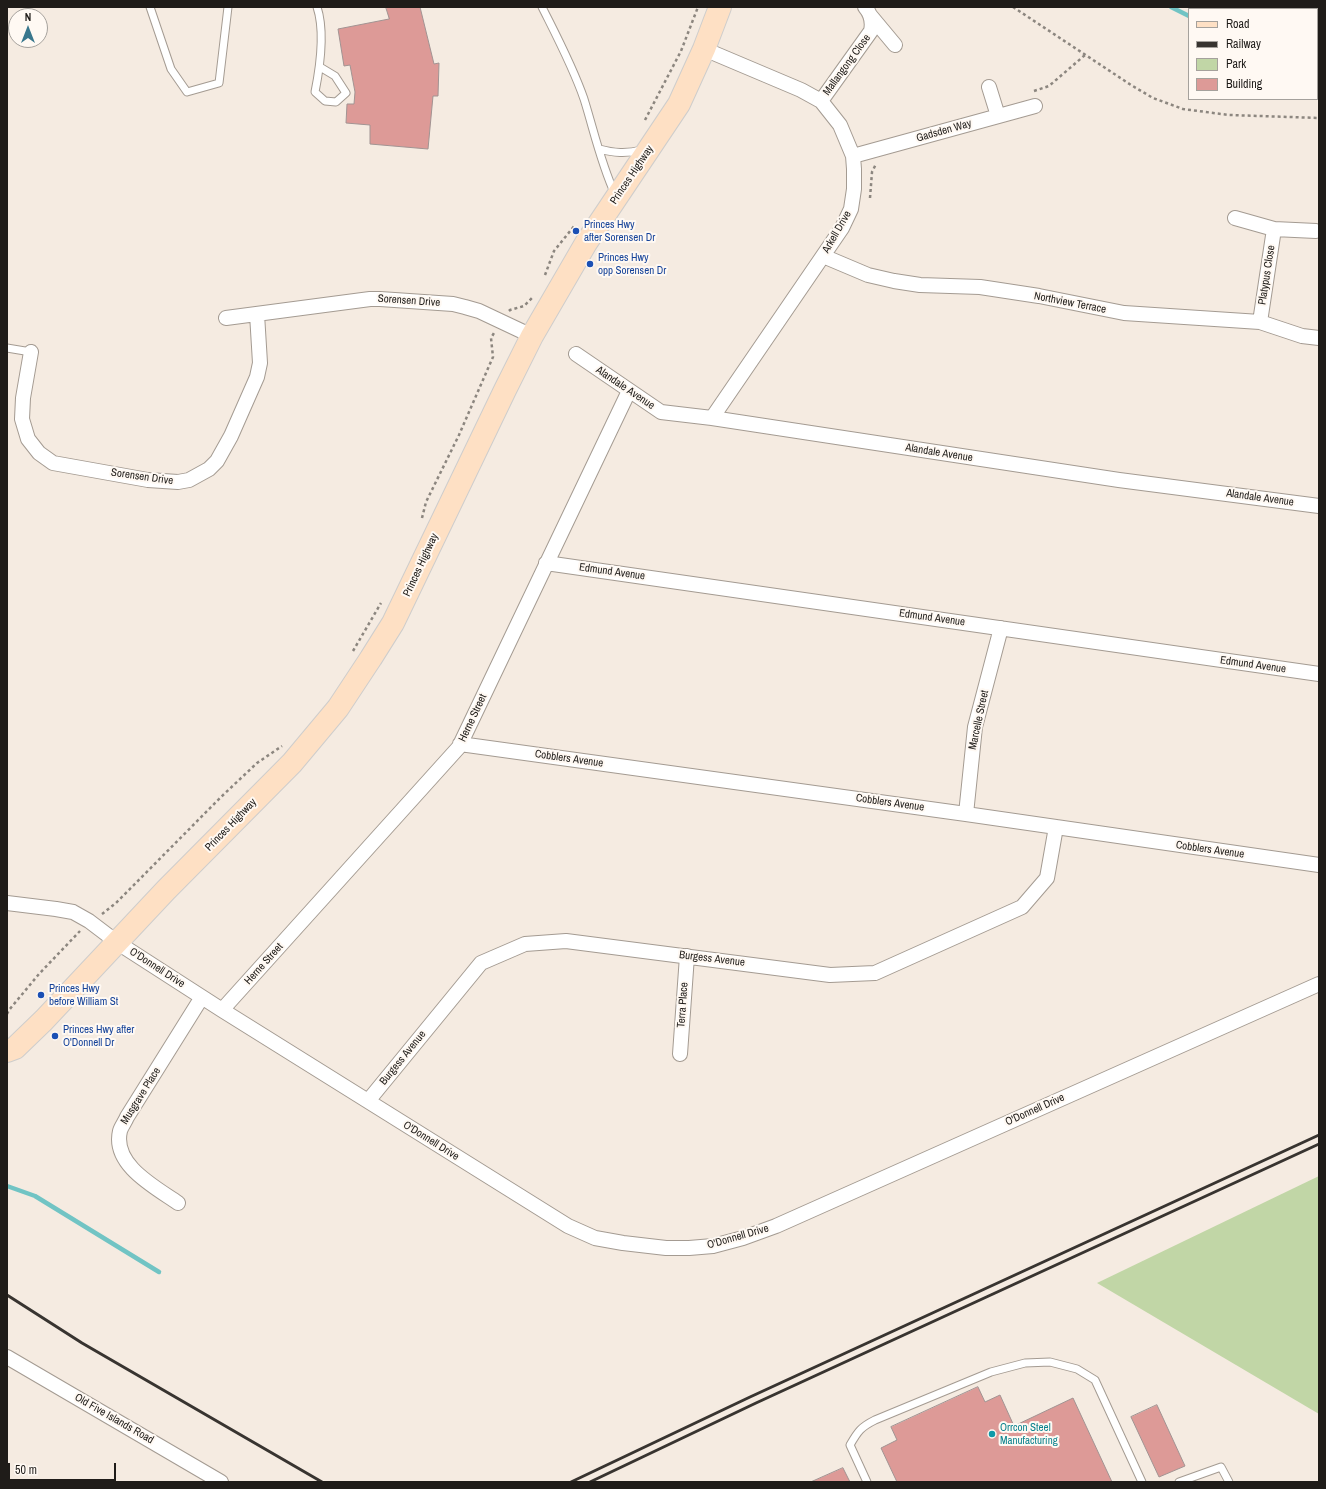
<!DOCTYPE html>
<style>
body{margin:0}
#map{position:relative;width:1326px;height:1489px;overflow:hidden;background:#f5ebe1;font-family:"Archivo Narrow",sans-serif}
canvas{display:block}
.frame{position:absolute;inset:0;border:8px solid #1f1c19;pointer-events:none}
.legend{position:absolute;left:1188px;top:8px;width:130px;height:92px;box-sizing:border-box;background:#fff9f3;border:1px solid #a5a19c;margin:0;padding:5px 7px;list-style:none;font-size:12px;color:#1f1c19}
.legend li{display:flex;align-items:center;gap:8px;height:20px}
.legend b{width:20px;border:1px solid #a5a19c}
.north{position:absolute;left:8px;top:8px;width:40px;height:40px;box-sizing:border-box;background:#fff9f3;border:1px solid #a5a19c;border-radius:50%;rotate:0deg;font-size:11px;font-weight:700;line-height:16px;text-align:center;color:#1f1c19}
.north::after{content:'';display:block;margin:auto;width:14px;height:18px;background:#39778d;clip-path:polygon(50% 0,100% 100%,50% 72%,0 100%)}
.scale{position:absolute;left:8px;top:1463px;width:108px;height:18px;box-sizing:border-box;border:2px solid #1f1c19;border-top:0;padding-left:5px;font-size:12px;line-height:14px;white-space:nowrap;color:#1f1c19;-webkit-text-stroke:3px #fff9f3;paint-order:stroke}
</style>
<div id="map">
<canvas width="1326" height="1489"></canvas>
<div class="frame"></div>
<ul class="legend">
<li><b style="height:5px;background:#fee0c4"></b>Road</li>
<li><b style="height:5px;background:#383430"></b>Railway</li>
<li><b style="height:11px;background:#c1d6a6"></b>Park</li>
<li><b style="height:11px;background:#dd9a97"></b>Building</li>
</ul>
<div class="north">N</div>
<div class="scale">50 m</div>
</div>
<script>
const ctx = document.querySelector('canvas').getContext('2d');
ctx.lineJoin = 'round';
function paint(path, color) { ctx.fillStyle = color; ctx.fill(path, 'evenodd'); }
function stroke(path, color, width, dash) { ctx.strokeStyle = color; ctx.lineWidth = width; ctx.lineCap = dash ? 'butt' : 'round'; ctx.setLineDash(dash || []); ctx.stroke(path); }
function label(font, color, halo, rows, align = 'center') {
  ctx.font = font + ' "Archivo Narrow",sans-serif'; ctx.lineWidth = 4; ctx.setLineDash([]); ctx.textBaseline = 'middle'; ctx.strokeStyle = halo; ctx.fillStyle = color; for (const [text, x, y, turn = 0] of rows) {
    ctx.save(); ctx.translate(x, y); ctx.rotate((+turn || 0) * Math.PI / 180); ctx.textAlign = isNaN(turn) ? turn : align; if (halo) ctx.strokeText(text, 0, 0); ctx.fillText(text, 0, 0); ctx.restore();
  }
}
const green = new Path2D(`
 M 1319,1176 L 1319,1414 L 1097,1283 Z`);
const stream = new Path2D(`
 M 1171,7 L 1189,16
 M 1317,43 L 1319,43
 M 7,1186 L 35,1196 L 159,1272`);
const building = new Path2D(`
 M 386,7 L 420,7 L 434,64 L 439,63 L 438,96 L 433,96 L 428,149 L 370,144 L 370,125 L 346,123 L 347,104 L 354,104 L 355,92 L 350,65 L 344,66 L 338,29 L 389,19 Z
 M 978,1387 L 985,1402 L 1000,1395 L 1014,1426 L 1073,1398 L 1112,1482 L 897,1482 L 881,1448 L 897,1440 L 891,1427 Z
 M 1157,1405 L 1185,1466 L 1159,1477 L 1131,1417 Z
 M 843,1468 L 850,1482 L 811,1482 Z`);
const path = new Path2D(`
 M 1013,7 L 1131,85 L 1153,98 L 1183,109 L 1229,115 L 1319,118
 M 1034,91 L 1049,86 L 1085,55
 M 645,120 L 681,51 L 698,7
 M 870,198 L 872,172 L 876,164
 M 545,275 L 554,251 L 575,225
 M 509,311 L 510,310 L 524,306 L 533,297
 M 422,518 L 426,502 L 459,435 L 493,357 L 491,338 L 494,333
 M 353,651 L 381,603
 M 102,914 L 116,903 L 221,797 L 257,763 L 282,746
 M 7,1014 L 9,1010 L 39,974 L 80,931`);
const lane = new Path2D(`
 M 150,7 L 171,69 L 187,92 L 219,83 L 228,7
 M 317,7 C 325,31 320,67 315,92 L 325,101 L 336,102 L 346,93 L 335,76 L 320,67
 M 542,7 C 557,37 573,67 584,99 C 594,131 601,164 615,194
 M 599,149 C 614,153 626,154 642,150
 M 7,348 L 31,352
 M 867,1482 L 850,1445 C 858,1431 861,1427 875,1420 L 991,1372 L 1025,1363 L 1050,1362 L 1077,1369 L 1095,1380 L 1142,1482
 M 1179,1482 L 1221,1467 L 1229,1482`);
const street = new Path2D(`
 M 870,15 L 895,45
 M 704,49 L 801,90 L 821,101 L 840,125 L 853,156 L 854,169 L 854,189 L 851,209 L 842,228 L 712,418
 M 989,87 L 998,116
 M 821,101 L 871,31 C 873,22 871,14 865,7
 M 853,156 L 1035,106
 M 1235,218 L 1274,229
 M 823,256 L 868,275 L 894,281 L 920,285 L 980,287 L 1039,296 L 1124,313 L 1260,322 L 1302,336 L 1319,338
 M 226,318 L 370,299 L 380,299 L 453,304 L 465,307 L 479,311 L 532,336
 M 1260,322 L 1274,229 L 1316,231
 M 31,352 L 23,398 L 22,419 L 28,439 L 39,453 L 53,463 L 148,480 L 178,482 L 189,480 L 209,469 L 217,461 L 231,436 L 257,377 L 260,363 L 257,314
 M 576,354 L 661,412 L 712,418 L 1119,480 L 1319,506
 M 546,563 L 1319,674
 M 460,744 L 966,814 L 1319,865
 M 966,814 L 975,727 L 1001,628
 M 7,903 L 56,909 L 73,912 L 89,921 L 118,943 L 222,1010 L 568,1226 L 595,1238 L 623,1243 L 666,1248 L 689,1248 L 713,1246 L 743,1238 L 776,1226 L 1319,984
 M 222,1010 L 459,747 L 629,391
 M 680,1054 L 687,956
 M 368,1101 L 481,963 L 525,944 L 566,941 L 830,975 L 875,973 L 1022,907 L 1047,878 L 1056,827
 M 178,1203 C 155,1187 112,1165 120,1131 C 121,1127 125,1122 127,1117 L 202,997
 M 7,1357 L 221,1482`);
const primary = new Path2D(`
 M 7,1051 L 15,1048 L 44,1020 L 166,890 L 292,763 L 338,708 L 371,658 L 393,623 L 505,390 L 532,336 L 586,243 L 679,104 L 704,49 L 720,7`);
const rail = new Path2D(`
 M 7,1295 L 82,1343 L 322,1482
 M 571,1482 L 750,1397 L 1319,1135
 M 590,1482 L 756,1403 L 1319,1144`);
const markers = [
 [576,231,4,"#1a4fb4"],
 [590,264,4,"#1a4fb4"],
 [41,995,4,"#1a4fb4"],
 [55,1036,4,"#1a4fb4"],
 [992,1434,4,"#0f9aa8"]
];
const streetNames = [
 ["Mallangong Close",847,65,-54],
 ["Gadsden Way",944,131,-16],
 ["Princes Highway",632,175,-56],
 ["Arkell Drive",837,232,-60],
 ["Platypus Close",1267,275,-81],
 ["Sorensen Drive",409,301,4],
 ["Northview Terrace",1070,303,11],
 ["Alandale Avenue",625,388,34],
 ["Alandale Avenue",939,453,9],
 ["Sorensen Drive",142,477,8],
 ["Alandale Avenue",1260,498,8],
 ["Princes Highway",421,565,-65],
 ["Edmund Avenue",612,572,8],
 ["Edmund Avenue",932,618,8],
 ["Edmund Avenue",1253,665,8],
 ["Herne Street",473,718,-65],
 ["Marcelle Street",979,720,-78],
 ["Cobblers Avenue",569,759,8],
 ["Cobblers Avenue",890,803,8],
 ["Princes Highway",231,825,-46],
 ["Cobblers Avenue",1210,850,8],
 ["Burgess Avenue",712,959,7],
 ["Herne Street",264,964,-48],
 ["O'Donnell Drive",157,968,33],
 ["Terra Place",683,1005,-86],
 ["Burgess Avenue",403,1058,-51],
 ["Musgrave Place",141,1096,-58],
 ["O'Donnell Drive",1035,1110,-24],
 ["O'Donnell Drive",431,1141,32],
 ["O'Donnell Drive",738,1237,-16],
 ["Old Five Islands Road",114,1419,30]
];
const transitNames = [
 ["Princes Hwy",584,225],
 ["after Sorensen Dr",584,238],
 ["Princes Hwy",598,258],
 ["opp Sorensen Dr",598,271],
 ["Princes Hwy",49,989],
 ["before William St",49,1002],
 ["Princes Hwy after",63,1030],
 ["O'Donnell Dr",63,1043]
];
const cultureNames = [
 ["Orrcon Steel",1000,1428],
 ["Manufacturing",1000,1441]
];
paint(green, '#c1d6a6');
stroke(stream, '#71c4c4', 4.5);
paint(building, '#dd9a97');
stroke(building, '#a19392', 1);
stroke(lane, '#a49b92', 9);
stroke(street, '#a49b92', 16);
stroke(primary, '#cecdcc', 24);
stroke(path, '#8c867f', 2.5, [3, 3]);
stroke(lane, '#fff', 7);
stroke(street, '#fff', 14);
stroke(primary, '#fee0c4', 22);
stroke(rail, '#383430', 3);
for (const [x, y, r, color] of markers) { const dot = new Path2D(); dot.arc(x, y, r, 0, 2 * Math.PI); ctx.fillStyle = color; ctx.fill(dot); stroke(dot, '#fff9f3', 1.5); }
label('11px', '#1f1c19', '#fff9f3', streetNames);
label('11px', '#164399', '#fff9f3', transitNames, 'left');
label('11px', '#0d838f', '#fff9f3', cultureNames, 'left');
</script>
